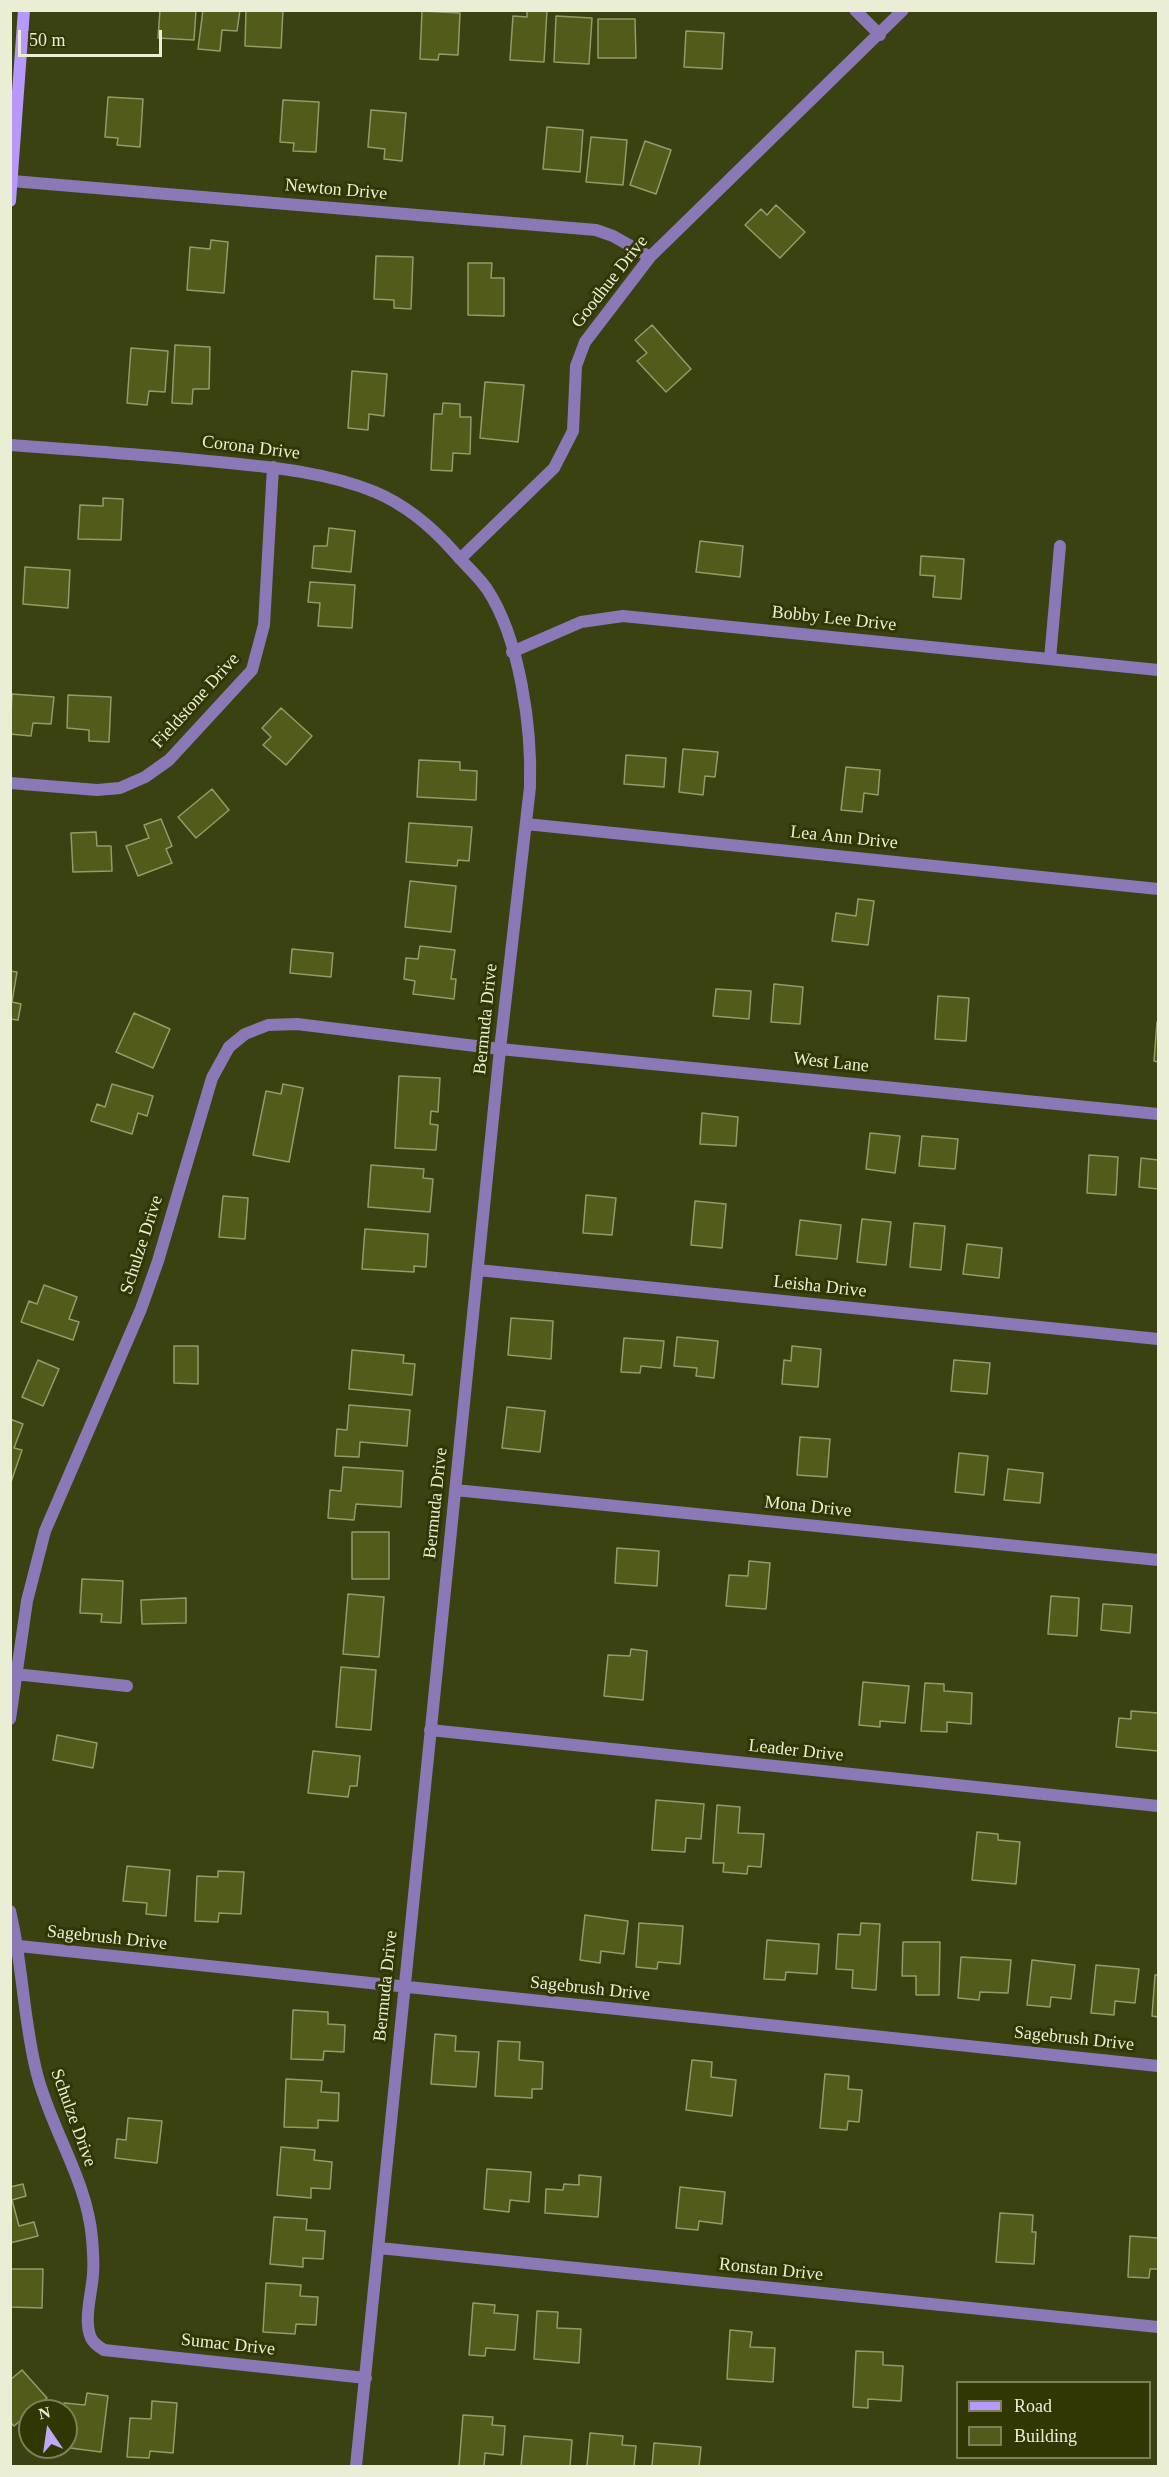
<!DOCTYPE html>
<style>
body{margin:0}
#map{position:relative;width:1169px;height:2477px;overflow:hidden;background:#3b4211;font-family:Georgia,serif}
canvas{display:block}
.frame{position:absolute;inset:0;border:12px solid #e9eed4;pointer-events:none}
.legend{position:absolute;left:956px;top:2381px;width:195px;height:78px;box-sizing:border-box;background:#313704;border:2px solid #7b8057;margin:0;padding:8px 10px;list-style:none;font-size:18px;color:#e9eed4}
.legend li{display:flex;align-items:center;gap:12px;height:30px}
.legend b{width:30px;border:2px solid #7b8057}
.north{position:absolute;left:18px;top:2399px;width:60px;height:60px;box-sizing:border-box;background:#313704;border:2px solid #7b8057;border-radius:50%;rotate:347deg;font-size:16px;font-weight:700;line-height:24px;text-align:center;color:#e9eed4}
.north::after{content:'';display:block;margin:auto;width:21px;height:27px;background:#bea9f4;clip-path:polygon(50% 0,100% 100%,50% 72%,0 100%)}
.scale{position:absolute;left:18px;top:30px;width:144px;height:27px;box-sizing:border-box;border:3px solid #e9eed4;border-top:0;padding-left:8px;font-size:18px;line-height:21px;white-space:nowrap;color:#e9eed4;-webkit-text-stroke:4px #313704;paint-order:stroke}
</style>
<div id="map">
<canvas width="1169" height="2477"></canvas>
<div class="frame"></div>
<ul class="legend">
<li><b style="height:8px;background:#b799fc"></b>Road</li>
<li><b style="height:16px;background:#525b19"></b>Building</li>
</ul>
<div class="north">N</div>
<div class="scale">50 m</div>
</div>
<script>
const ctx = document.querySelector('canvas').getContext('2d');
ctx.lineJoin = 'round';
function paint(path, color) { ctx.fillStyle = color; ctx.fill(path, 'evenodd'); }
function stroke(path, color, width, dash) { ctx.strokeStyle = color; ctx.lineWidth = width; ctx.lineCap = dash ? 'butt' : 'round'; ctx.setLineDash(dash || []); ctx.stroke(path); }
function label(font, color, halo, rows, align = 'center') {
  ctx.font = font + ' Georgia,serif'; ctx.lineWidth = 6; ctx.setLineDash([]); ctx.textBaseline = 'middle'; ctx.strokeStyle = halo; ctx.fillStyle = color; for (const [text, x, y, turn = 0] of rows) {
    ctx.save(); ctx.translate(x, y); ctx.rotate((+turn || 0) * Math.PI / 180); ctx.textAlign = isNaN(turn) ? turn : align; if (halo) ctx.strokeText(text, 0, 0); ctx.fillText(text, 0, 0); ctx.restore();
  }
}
const building = new Path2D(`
 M 160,10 L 196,10 L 194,40 L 158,38 Z
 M 203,10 L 240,10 L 237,31 L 222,30 L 220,51 L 198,49 Z
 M 264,10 L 283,10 L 281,48 L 245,46 L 246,11 Z
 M 527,10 L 547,10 L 544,62 L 510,60 L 513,16 L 527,17 Z
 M 422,11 L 460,13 L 458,55 L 439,54 L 438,60 L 420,59 Z
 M 556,16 L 592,18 L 589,64 L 554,62 Z
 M 598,19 L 635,19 L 636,58 L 598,58 Z
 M 686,31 L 724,33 L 722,69 L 684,67 Z
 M 108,97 L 143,99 L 140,147 L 117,145 L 118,138 L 105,137 Z
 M 283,100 L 319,102 L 316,152 L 293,151 L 294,143 L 280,142 Z
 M 371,110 L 406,113 L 402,161 L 384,159 L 385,149 L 368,147 Z
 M 547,127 L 583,130 L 580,172 L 543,169 Z
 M 591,137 L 627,140 L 623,185 L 586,182 Z
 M 645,141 L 671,150 L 656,194 L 630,185 Z
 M 776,205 L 805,232 L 780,258 L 745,225 L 761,209 L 767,215 Z
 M 211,240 L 228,242 L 224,293 L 187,290 L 190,247 L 210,249 Z
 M 376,256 L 413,257 L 411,309 L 394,308 L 394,300 L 374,299 Z
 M 468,263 L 492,263 L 491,278 L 504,278 L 504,316 L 468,315 Z
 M 652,325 L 691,369 L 666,392 L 637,361 L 647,353 L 635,340 Z
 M 175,345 L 210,347 L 209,389 L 193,389 L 192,404 L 172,403 Z
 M 131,348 L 168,351 L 165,392 L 149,391 L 147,405 L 127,403 Z
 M 352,371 L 387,374 L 384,416 L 369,414 L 368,430 L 348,428 Z
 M 485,382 L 524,385 L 518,442 L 480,438 Z
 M 443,403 L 460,404 L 460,417 L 471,417 L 470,454 L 453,453 L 452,471 L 431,470 L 434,414 L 442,414 Z
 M 103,498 L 123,499 L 121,540 L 78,539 L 80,505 L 103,506 Z
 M 329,528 L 355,531 L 351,572 L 312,568 L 314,546 L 327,546 Z
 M 700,541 L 743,546 L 740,577 L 696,572 Z
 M 921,556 L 964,559 L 961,599 L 933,597 L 935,576 L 920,575 Z
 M 25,567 L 70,570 L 68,608 L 23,604 Z
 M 310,582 L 355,585 L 352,628 L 318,626 L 320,603 L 308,602 Z
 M 12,694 L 54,697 L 51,724 L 33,723 L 31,736 L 10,734 Z
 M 68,695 L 111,697 L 109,742 L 89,741 L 89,730 L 67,728 Z
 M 281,708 L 312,736 L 286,765 L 263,745 L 271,737 L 262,728 Z
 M 683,749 L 718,752 L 715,777 L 705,776 L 703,795 L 679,792 Z
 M 626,755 L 666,758 L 664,787 L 624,784 Z
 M 419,760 L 460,762 L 460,770 L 477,771 L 476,800 L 417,797 Z
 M 846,767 L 880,770 L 878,795 L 864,793 L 862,812 L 841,810 Z
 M 212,789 L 229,810 L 196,838 L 178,817 Z
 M 161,819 L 172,846 L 166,849 L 172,863 L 138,876 L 126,846 L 149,838 L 144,825 Z
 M 409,823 L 472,827 L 469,861 L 458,860 L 457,866 L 406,862 Z
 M 96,832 L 97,846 L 111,846 L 112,871 L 73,872 L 71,833 Z
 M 410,881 L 456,886 L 451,932 L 405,927 Z
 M 858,899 L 874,901 L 868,945 L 832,941 L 836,913 L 856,916 Z
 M 420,946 L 455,950 L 451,979 L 456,979 L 454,999 L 413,994 L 415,981 L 404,979 L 406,958 L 418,959 Z
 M 292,949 L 333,953 L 331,977 L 290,973 Z
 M 10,971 L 17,972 L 12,1002 L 21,1004 L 18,1020 L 10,1019 Z
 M 774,984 L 803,987 L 800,1024 L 771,1022 Z
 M 716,989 L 751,991 L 749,1019 L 713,1016 Z
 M 938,996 L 969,998 L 966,1041 L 935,1039 Z
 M 134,1013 L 170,1029 L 153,1068 L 116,1052 Z
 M 1157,1022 L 1158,1022 L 1158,1062 L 1154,1061 Z
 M 399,1076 L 440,1078 L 438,1112 L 431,1111 L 430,1124 L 438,1125 L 436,1150 L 395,1148 Z
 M 112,1084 L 153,1096 L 147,1116 L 138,1113 L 132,1134 L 91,1121 L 97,1104 L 105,1107 Z
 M 283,1084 L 303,1088 L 289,1162 L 253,1155 L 266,1091 L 281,1094 Z
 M 702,1113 L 738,1117 L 736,1146 L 700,1144 Z
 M 870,1133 L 900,1136 L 895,1173 L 866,1169 Z
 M 922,1136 L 958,1139 L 955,1169 L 919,1166 Z
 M 1089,1155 L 1118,1157 L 1116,1195 L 1087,1193 Z
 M 1141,1158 L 1158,1160 L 1158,1189 L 1139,1187 Z
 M 371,1165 L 424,1169 L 423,1178 L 433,1179 L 430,1212 L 368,1207 Z
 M 586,1195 L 616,1198 L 612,1235 L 583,1233 Z
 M 223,1196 L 248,1198 L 245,1239 L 219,1237 Z
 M 695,1201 L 726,1204 L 722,1248 L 691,1245 Z
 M 862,1219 L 891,1222 L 886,1265 L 857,1262 Z
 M 800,1220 L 841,1225 L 837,1259 L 796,1255 Z
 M 914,1223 L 945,1226 L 941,1270 L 910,1267 Z
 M 365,1229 L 428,1234 L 426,1267 L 414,1266 L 414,1272 L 362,1269 Z
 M 967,1244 L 1002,1248 L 999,1278 L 963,1274 Z
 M 44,1285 L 77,1297 L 69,1319 L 79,1322 L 73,1340 L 21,1322 L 29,1301 L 37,1304 Z
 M 511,1318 L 553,1321 L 551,1359 L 508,1355 Z
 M 677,1337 L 718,1341 L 714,1378 L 696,1376 L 697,1368 L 674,1366 Z
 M 624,1338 L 664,1341 L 661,1368 L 641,1366 L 640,1373 L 621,1372 Z
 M 174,1346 L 198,1346 L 198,1384 L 174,1383 Z
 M 792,1346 L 821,1349 L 818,1387 L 782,1384 L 784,1360 L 791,1361 Z
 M 352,1350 L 404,1355 L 403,1363 L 415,1364 L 412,1395 L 349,1389 Z
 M 38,1360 L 59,1369 L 43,1406 L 22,1397 Z
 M 954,1360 L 990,1363 L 987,1394 L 951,1391 Z
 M 349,1405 L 410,1410 L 407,1446 L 360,1442 L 359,1457 L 335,1456 L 337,1429 L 347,1430 Z
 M 507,1407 L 545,1411 L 540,1452 L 502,1448 Z
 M 10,1419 L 23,1424 L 14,1448 L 22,1450 L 11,1482 Z
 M 800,1437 L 830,1439 L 827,1477 L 797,1475 Z
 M 959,1453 L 988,1456 L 984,1495 L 955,1492 Z
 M 343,1467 L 403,1471 L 401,1507 L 356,1504 L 354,1520 L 328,1518 L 330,1490 L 341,1491 Z
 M 1008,1469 L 1043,1473 L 1040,1503 L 1004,1500 Z
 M 352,1532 L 389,1532 L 389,1579 L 352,1579 Z
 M 617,1548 L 659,1551 L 657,1586 L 615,1583 Z
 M 749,1561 L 770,1563 L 766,1609 L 726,1606 L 729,1575 L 748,1576 Z
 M 82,1579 L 123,1581 L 121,1623 L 101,1622 L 102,1614 L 80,1613 Z
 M 348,1594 L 384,1597 L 379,1657 L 343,1654 Z
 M 1051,1596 L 1079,1598 L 1077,1636 L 1048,1634 Z
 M 186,1598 L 186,1623 L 142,1624 L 141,1600 Z
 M 1103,1604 L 1132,1606 L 1130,1633 L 1101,1630 Z
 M 631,1649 L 647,1651 L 643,1700 L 604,1696 L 608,1655 L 630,1656 Z
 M 341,1667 L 376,1670 L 371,1730 L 336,1727 Z
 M 863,1682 L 909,1686 L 905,1723 L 880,1721 L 880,1727 L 859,1725 Z
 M 925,1683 L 944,1684 L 944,1691 L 972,1693 L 971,1724 L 947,1722 L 947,1732 L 921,1731 Z
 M 1131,1711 L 1158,1713 L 1158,1751 L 1116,1747 L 1119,1718 L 1131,1719 Z
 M 57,1735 L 97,1743 L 93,1768 L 53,1760 Z
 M 313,1751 L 360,1756 L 357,1786 L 350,1786 L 348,1797 L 308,1793 Z
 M 656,1800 L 704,1804 L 701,1839 L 686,1838 L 685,1852 L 652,1850 Z
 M 717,1805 L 740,1807 L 738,1833 L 764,1834 L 761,1867 L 748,1866 L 747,1874 L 723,1872 L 724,1863 L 713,1863 Z
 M 977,1832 L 998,1834 L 998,1840 L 1020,1842 L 1016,1884 L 972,1880 Z
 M 127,1866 L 170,1870 L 166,1916 L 146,1914 L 147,1903 L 123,1901 Z
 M 218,1871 L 244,1872 L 241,1914 L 219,1913 L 218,1922 L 195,1921 L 197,1876 L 218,1877 Z
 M 585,1915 L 628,1921 L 624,1954 L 601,1951 L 600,1963 L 580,1960 Z
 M 639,1923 L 683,1926 L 680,1964 L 658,1962 L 657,1969 L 636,1967 Z
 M 861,1923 L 880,1924 L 876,1990 L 852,1988 L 853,1970 L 836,1969 L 838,1934 L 860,1935 Z
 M 767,1940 L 819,1944 L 817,1974 L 786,1972 L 785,1980 L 764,1979 Z
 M 903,1942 L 940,1942 L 939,1995 L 916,1995 L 916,1976 L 902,1976 Z
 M 961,1957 L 1011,1960 L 1008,1993 L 980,1992 L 979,2000 L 958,1998 Z
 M 1032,1960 L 1075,1965 L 1071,1999 L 1051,1997 L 1050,2007 L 1027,2005 Z
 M 1096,1965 L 1139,1969 L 1135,2003 L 1115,2001 L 1114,2015 L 1091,2013 Z
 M 1155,1975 L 1158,1975 L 1158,2017 L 1152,2016 Z
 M 293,2010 L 328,2012 L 328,2024 L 345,2025 L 344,2052 L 324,2051 L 323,2060 L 291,2059 Z
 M 435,2034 L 456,2036 L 455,2051 L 479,2052 L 476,2087 L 431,2084 Z
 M 498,2041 L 520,2042 L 519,2060 L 543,2062 L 542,2089 L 532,2089 L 532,2098 L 495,2096 Z
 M 692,2060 L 712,2062 L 711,2077 L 736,2080 L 732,2116 L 686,2110 Z
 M 825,2074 L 849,2076 L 848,2089 L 862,2090 L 859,2122 L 848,2121 L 847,2130 L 820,2128 Z
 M 286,2079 L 322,2081 L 321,2092 L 339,2093 L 338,2121 L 318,2120 L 318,2128 L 284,2127 Z
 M 128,2118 L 162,2121 L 157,2163 L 115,2158 L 117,2139 L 126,2140 Z
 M 281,2147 L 315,2150 L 314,2160 L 332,2162 L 330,2189 L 311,2188 L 311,2198 L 277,2195 Z
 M 487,2169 L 531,2172 L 529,2202 L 510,2200 L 509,2212 L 484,2209 Z
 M 579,2175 L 601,2177 L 598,2217 L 545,2213 L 546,2189 L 563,2190 L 564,2184 L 579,2185 Z
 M 23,2184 L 26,2196 L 12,2200 L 19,2226 L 34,2222 L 38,2236 L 10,2243 L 10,2187 Z
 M 680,2187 L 725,2192 L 722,2224 L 699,2221 L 698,2230 L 676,2228 Z
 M 1000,2213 L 1033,2215 L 1032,2232 L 1036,2232 L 1034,2264 L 996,2262 Z
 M 274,2217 L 307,2219 L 306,2230 L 325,2231 L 323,2259 L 303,2258 L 303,2267 L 270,2264 Z
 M 1130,2236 L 1158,2238 L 1158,2269 L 1150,2269 L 1149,2278 L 1128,2277 Z
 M 10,2269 L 43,2269 L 42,2308 L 10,2307 Z
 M 266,2283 L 301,2285 L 300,2296 L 318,2297 L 316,2325 L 296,2324 L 295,2334 L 263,2332 Z
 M 473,2303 L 495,2305 L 494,2313 L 518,2315 L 515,2350 L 486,2348 L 485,2356 L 469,2355 Z
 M 537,2311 L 558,2312 L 557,2328 L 581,2329 L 579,2363 L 534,2359 Z
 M 730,2330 L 752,2332 L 750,2347 L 775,2348 L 773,2382 L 727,2379 Z
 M 856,2351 L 883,2352 L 883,2365 L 903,2366 L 901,2401 L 868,2399 L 868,2408 L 853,2407 Z
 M 22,2370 L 47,2398 L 14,2426 L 10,2422 L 10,2380 Z
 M 87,2393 L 108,2396 L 101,2452 L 70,2448 L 72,2430 L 66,2429 L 64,2403 L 85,2405 Z
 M 152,2401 L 177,2403 L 173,2453 L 150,2451 L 149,2458 L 127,2457 L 130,2418 L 151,2419 Z
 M 463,2415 L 493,2417 L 492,2425 L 505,2426 L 503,2455 L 485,2453 L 484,2466 L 459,2466 Z
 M 590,2433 L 623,2436 L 622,2445 L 636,2446 L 634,2466 L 587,2466 Z
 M 524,2436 L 572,2440 L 570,2466 L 521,2466 Z
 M 654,2443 L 701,2447 L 699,2466 L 652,2466 Z`);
const street = new Path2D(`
 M 855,10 L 880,35
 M 12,181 L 596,230 L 613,236 L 650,257
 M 10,445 C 80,450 150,455 219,462 C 270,467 327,472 375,492 C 406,505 432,527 454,552 C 464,564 478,576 487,589 C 520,639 532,728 530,787 L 500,1049 L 356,2466
 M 460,559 L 554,468 L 573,431 L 576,366 L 585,342 L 650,257 L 903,10
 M 512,652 L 581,622 L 623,616 L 1158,670
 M 1050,659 L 1060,546
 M 10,783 L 97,790 L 120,788 L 145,777 L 169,760 L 252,670 L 264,625 L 273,467
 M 526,824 L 1158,889
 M 478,1270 L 1158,1339
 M 455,1490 L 1158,1560
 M 15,1674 L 127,1686
 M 10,1719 L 27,1601 L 45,1531 L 141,1309 L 158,1261 L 212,1078 L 229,1047 L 245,1034 L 268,1025 L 297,1024 L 500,1049 L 1158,1114
 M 430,1730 L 1158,1806
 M 10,1911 C 23,1965 23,2020 37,2074 C 51,2129 87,2180 92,2238 C 93,2250 94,2263 93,2274 C 92,2293 83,2320 91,2338 C 94,2344 99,2347 104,2350 L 366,2378
 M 19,1946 L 1158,2066
 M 379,2248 L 1158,2327`);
const secondary = new Path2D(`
 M 10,201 L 24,10`);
const streetNames = [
 ["Newton Drive",336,190,5],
 ["Goodhue Drive",610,282,-52],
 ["Corona Drive",251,448,7],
 ["Bobby Lee Drive",834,619,6],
 ["Fieldstone Drive",196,701,-48],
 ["Lea Ann Drive",844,838,6],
 ["Bermuda Drive",486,1019,-84],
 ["West Lane",831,1063,6],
 ["Schulze Drive",142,1245,-72],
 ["Leisha Drive",820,1287,6],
 ["Bermuda Drive",436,1503,-84],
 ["Mona Drive",808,1507,6],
 ["Leader Drive",796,1751,6],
 ["Sagebrush Drive",107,1938,6],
 ["Bermuda Drive",386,1986,-84],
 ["Sagebrush Drive",590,1989,6],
 ["Sagebrush Drive",1074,2039,6],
 ["Schulze Drive",73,2118,70],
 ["Ronstan Drive",771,2270,6],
 ["Sumac Drive",228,2345,6]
];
paint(building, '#525b19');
stroke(building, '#929c6a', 1.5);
stroke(street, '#8b79b7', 12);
stroke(secondary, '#b799fc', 12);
label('18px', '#e9eed4', '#313704', streetNames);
</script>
